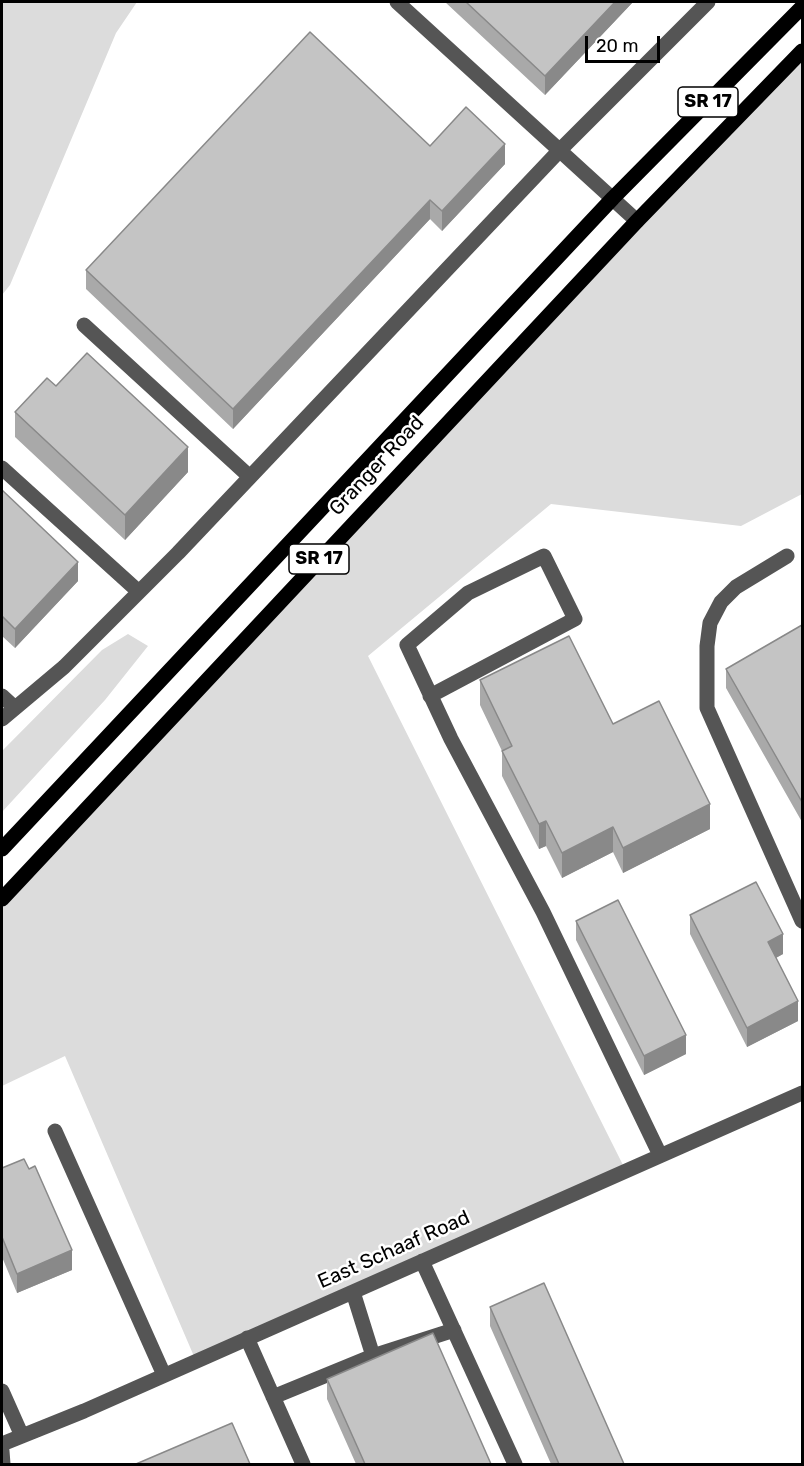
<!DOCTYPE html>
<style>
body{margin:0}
#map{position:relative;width:804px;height:1466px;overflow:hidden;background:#fff;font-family:Rubik,sans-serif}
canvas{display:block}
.frame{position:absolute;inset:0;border:3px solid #000;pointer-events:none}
.scale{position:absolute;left:585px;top:36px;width:75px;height:27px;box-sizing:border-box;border:3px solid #000;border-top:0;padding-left:8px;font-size:18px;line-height:21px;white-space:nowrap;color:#000;-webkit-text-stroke:4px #fff;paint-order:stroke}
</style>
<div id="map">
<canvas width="804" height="1466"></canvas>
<div class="frame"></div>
<div class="scale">20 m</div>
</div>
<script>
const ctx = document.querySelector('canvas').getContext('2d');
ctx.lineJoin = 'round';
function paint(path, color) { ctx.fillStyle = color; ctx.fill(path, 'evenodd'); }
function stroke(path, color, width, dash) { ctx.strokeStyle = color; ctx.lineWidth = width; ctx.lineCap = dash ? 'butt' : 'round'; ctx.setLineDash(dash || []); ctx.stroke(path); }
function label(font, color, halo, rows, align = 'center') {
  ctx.font = font + ' Rubik,sans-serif'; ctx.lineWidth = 5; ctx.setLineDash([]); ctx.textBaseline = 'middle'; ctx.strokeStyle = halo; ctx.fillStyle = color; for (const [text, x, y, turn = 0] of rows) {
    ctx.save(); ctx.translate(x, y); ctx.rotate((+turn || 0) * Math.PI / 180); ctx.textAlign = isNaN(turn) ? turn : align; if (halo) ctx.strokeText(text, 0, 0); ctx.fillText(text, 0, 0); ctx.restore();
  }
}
const green = new Path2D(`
 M 2,2 L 137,2 L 116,33 L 10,285 L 2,295 Z
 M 802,51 L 802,494 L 741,526 L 551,504 L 368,656 L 626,1171 L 196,1361 L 65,1056 L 2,1086 L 2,899 Z
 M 128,634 L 148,646 L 105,700 L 2,812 L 2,751 L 102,650 Z`);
const minor = new Path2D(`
 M 397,2 L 637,221
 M 84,325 L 250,477
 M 2,468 L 139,592
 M 787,556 L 736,587 L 721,602 L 710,623 L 707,646 L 707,708 L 802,921
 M 2,696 L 14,707
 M 430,696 L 575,619 L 544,556 L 468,593 L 407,645 L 451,739 L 543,912 L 660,1155
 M 2,719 L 64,667 L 178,553 L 560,150 L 708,2
 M 55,1131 L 164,1375
 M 422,1261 L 515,1464
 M 247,1338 L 303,1464
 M 373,1356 L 454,1330
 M 2,1391 L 22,1436
 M 273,1397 L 373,1356 L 353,1292
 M 2,1444 L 84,1411 L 802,1093
 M 2,1451 L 3,1464`);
const major = new Path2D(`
 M 2,849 L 613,198 L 802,7
 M 2,899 L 637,221 L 802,51`);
const wall = new Path2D(`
 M 445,2 L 633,2 L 545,95 Z
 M 430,146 L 505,164 L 442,231 L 430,219 L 233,429 L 86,289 L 86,270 Z
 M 56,386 L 188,472 L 125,540 L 15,437 L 15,412 Z
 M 2,490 L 78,581 L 15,648 L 2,636 Z
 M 802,625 L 802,822 L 726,688 L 726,669 Z
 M 480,680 L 613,724 L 710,829 L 623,873 L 613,852 L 562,878 L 546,846 L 539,849 L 502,776 L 502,751 L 480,705 Z
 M 690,915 L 783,954 L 776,958 L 798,1021 L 747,1047 L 690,934 Z
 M 576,921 L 686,1054 L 644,1075 L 576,940 Z
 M 2,1168 L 72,1270 L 17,1293 L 2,1257 Z
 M 490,1307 L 624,1464 L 551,1464 L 490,1326 Z
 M 327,1379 L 491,1464 L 356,1464 L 327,1399 Z`);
const shadedWall = new Path2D(`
 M 615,2 L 633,2 L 545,95 L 545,76 Z
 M 505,144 L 505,164 L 442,231 L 442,211 Z
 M 430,200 L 430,219 L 233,429 L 233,409 Z
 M 188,447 L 188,472 L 125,540 L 125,515 Z
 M 78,562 L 78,581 L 15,648 L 15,629 Z
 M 710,804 L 710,829 L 623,873 L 623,848 Z
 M 546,821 L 546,846 L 539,849 L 539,824 Z
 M 613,827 L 613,852 L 562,878 L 562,853 Z
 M 783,934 L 783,954 L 768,962 L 768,942 Z
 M 798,1001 L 798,1021 L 747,1047 L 747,1028 Z
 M 686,1035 L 686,1054 L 644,1075 L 644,1056 Z
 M 72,1250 L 72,1270 L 17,1293 L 17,1274 Z`);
const building = new Path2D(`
 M 466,2 L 615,2 L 545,76 Z
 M 310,32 L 430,146 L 466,107 L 505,144 L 442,211 L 430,200 L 233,409 L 86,270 Z
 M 87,353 L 188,447 L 125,515 L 15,412 L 47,378 L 56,386 Z
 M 2,490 L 78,562 L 15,629 L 2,616 Z
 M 802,625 L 802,802 L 726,669 Z
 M 569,636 L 613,724 L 659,701 L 710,804 L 623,848 L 613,827 L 562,853 L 546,821 L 539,824 L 502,751 L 512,746 L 480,680 Z
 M 756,882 L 783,934 L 768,942 L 798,1001 L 747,1028 L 690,915 Z
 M 618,900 L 686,1035 L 644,1056 L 576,921 Z
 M 24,1159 L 29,1169 L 35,1166 L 72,1250 L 17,1274 L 2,1237 L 2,1168 Z
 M 544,1283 L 624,1464 L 559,1464 L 490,1307 Z
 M 433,1333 L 491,1464 L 365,1464 L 327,1379 Z
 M 232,1423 L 250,1464 L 136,1464 Z`);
const shields = [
 [708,102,60],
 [319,559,60]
];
const shieldNames = [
 ["SR 17",708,102],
 ["SR 17",319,559]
];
const streetNames = [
 ["Granger Road",377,466,-47],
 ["East Schaaf Road",394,1250,-24]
];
paint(green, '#dcdcdc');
stroke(minor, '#555', 15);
stroke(major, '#000', 15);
paint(wall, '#a9a9a9');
paint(shadedWall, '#898989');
paint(building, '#c4c4c4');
stroke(building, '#898989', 1.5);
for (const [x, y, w] of shields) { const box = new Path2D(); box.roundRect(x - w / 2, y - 15, w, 30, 4.5); ctx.fillStyle = '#fff'; ctx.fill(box); stroke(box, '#000', 1.5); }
label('bold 18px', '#000', null, shieldNames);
label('20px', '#000', '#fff', streetNames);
</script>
